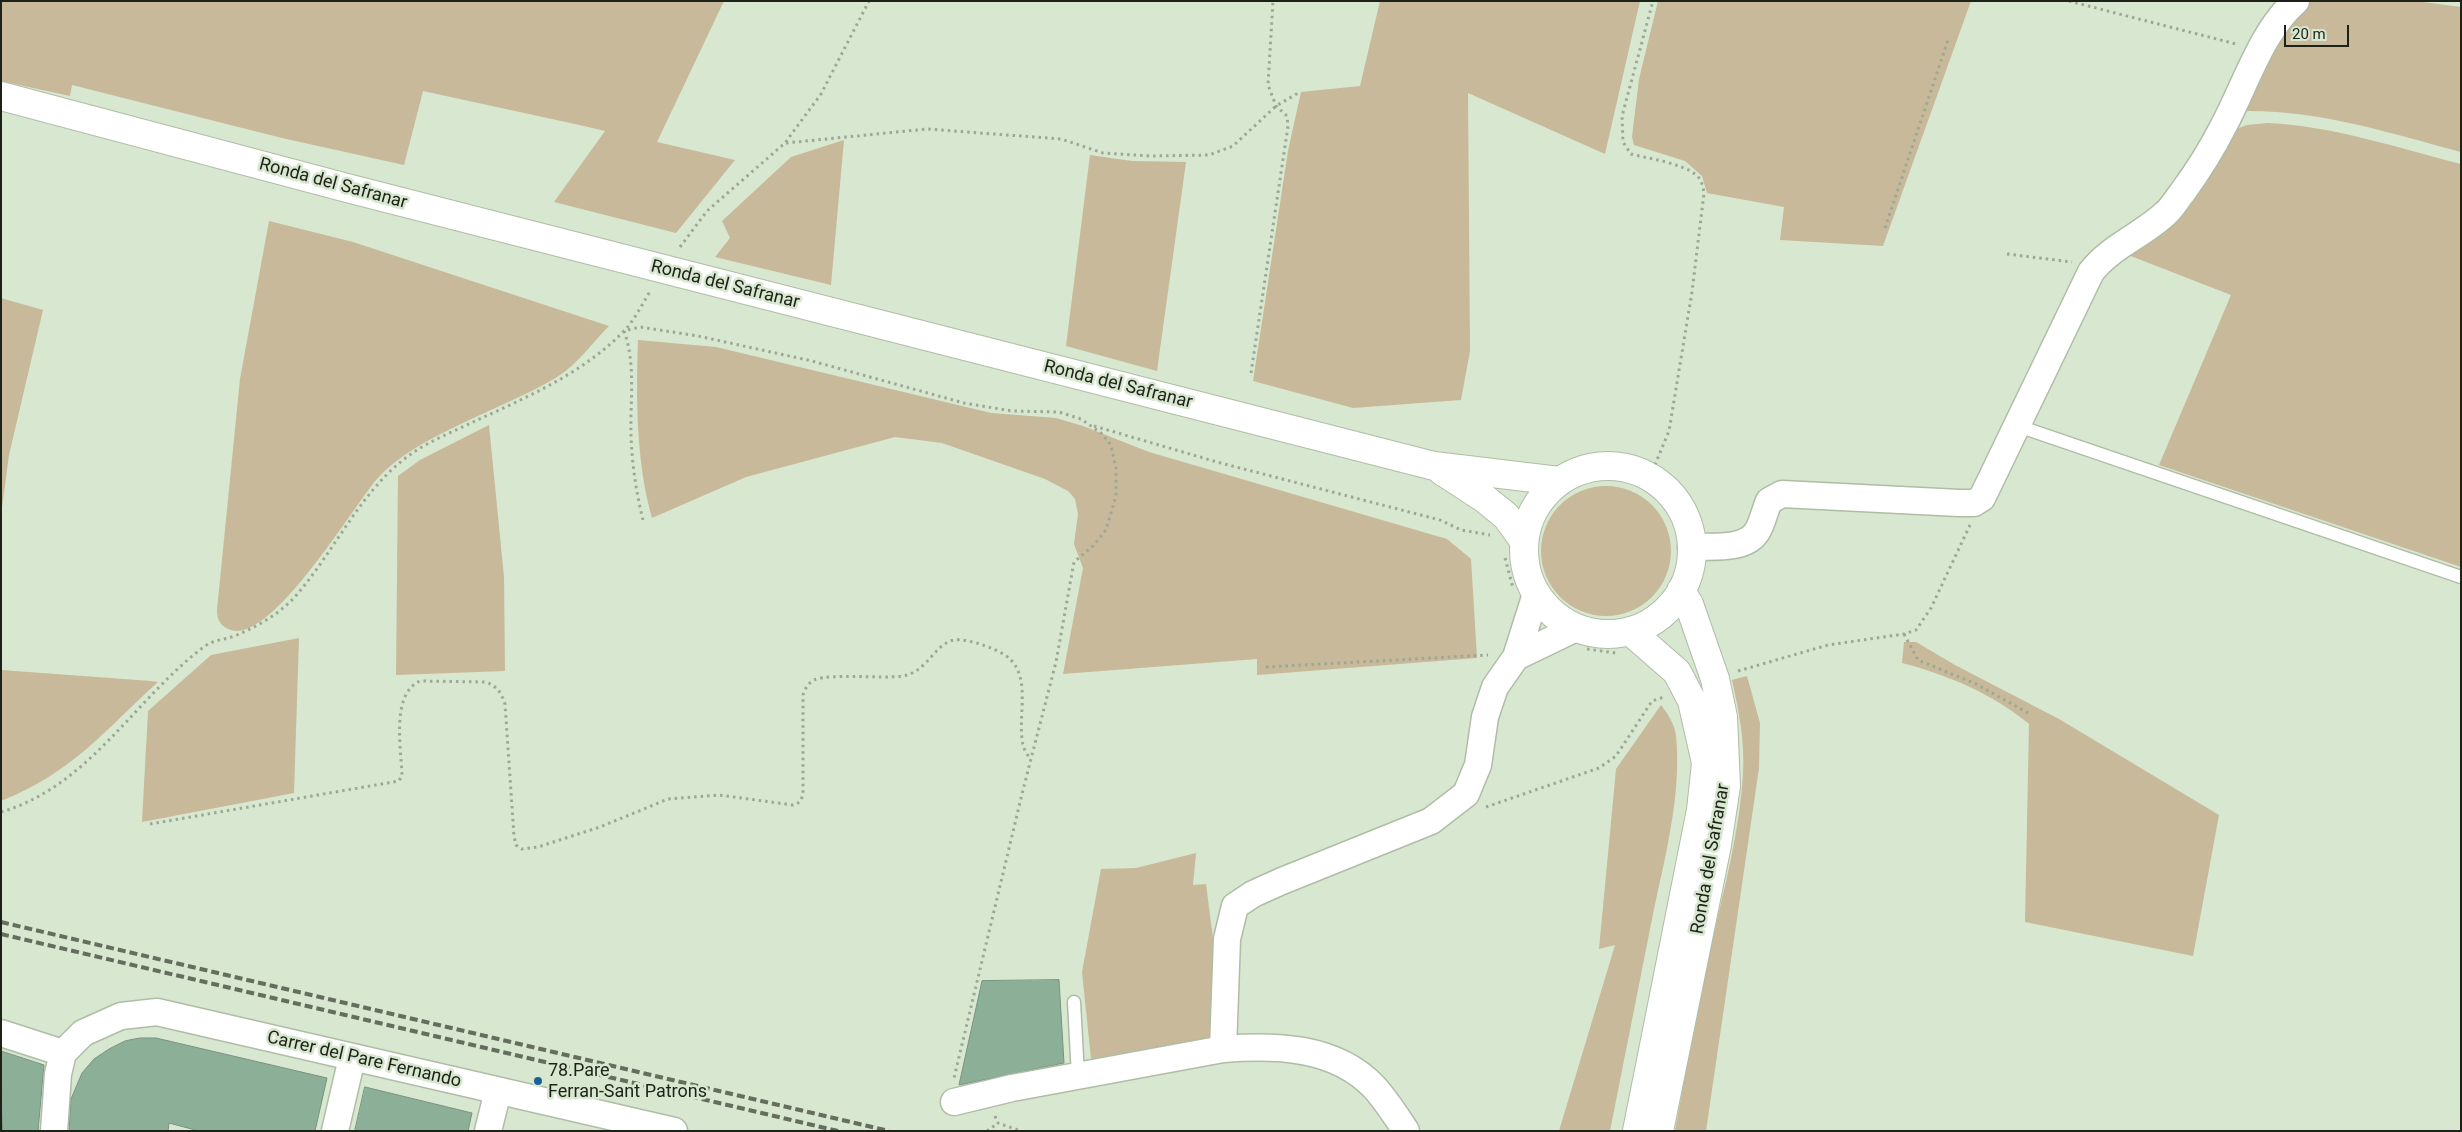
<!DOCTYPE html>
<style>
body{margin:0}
#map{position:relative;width:2462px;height:1132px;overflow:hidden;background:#d8e7cf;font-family:Roboto,sans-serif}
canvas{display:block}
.frame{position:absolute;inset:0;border:2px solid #1d2219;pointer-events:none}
.scale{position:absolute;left:2284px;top:25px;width:65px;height:22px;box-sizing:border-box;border:2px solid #1d2219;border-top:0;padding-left:6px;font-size:15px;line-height:18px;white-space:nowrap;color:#1d2219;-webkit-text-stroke:4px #d8e7cf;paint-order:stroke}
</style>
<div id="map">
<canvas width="2462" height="1132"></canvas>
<div class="frame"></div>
<div class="scale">20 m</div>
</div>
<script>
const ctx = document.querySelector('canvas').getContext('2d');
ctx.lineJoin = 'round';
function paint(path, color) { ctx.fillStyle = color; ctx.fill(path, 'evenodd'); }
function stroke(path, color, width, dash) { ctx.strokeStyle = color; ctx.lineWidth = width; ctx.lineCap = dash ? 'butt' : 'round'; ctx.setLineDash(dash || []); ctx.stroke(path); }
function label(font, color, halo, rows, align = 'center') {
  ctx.font = font + ' Roboto,sans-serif'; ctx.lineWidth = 5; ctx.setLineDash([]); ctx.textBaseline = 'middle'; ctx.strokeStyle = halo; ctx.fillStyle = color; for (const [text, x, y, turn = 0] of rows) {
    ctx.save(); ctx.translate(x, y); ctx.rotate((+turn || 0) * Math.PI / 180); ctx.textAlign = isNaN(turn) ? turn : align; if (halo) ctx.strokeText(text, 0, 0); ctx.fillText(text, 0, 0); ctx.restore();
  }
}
const green = new Path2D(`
 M 1,1 L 724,1 L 657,142 L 735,160 L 676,233 L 554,202 L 605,131 L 584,126 L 423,91 L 404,165 L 282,138 L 72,85 L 70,96 L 1,81 Z
 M 1380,1 L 1640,1 L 1605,154 L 1468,93 L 1470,351 L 1461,400 L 1353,408 L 1253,381 L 1288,151 L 1301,92 L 1360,86 Z
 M 1658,1 L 1971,1 L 1883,246 L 1780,240 L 1784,207 L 1707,193 L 1702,176 L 1685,161 L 1634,145 L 1632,137 L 1639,79 Z
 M 2311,1 L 2415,1 L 2461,7 L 2461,152 C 2390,133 2319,110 2245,111 L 2244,91 L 2305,5 Z
 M 2268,123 C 2333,126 2398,148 2461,164 L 2461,567 L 2159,465 L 2231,295 L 2123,253 L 2223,134 L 2247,125 Z
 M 844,140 L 831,285 L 715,257 L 730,238 L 722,221 L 791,157 Z
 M 1090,155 L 1132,161 L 1186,162 L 1157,371 L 1066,346 Z
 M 269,221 L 353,242 L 609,326 C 593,342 577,365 557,377 C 505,409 417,434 377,479 C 352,508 272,643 231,630 C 221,627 217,620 217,610 L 240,379 Z
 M 1,298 L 43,310 L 9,455 L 1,515 Z
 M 638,340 L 716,347 L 991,413 L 1056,418 L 1083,426 L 1149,452 L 1447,539 L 1471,559 L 1477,658 L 1257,675 L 1257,659 L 1063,674 L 1083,568 L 1074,544 L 1078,514 L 1075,499 L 1068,491 L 1045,479 L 942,443 L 895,437 L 746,477 L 652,518 C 636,460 636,400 638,340 Z
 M 489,425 L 504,577 L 505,671 L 396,675 L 398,476 L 420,460 Z
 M1541 551a65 65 0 1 1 130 0a65 65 0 1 1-130 0Z
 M 299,638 L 294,793 L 142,822 L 148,711 L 211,655 Z
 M 1904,642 L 1916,642 L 1955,665 L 2059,719 L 2219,815 L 2193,956 L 2025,922 L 2029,724 C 1993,694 1948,675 1902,663 Z
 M 1,670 L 151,681 L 158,682 C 104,731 72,773 1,801 Z
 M 1747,676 L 1760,723 L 1759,768 L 1706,1131 L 1675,1131 C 1685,1075 1695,1019 1707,963 C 1721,901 1739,838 1743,774 C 1745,742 1739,711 1732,680 Z
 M 1661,705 C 1668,714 1675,725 1676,736 C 1682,796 1664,860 1652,919 C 1638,990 1624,1060 1610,1131 L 1559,1131 L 1615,945 L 1599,949 L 1616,769 Z
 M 1196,853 L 1193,885 L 1206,884 L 1216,962 L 1211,1038 L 1091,1059 L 1082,972 L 1101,869 L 1136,868 Z`);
const building = new Path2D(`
 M 1059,980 L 1064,1063 L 959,1085 L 982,981 Z
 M 140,1038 L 156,1038 L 327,1078 L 315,1131 L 199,1131 L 169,1123 L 168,1131 L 69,1131 L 71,1099 L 82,1073 L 94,1059 L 109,1049 L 125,1041 Z
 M 1,1051 L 44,1065 L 38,1131 L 3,1131 Z
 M 365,1087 L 472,1113 L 468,1131 L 355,1131 Z`);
const path = new Path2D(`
 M 2069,1 L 2236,44
 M 786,143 L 927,129 L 1061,139 L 1103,153 L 1151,156 L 1209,155 L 1233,146 L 1276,106 L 1300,92
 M 1885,228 L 1948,40
 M 680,247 L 707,211 L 785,143 L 821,94 L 869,1
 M 2007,254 L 2072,262
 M 1251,373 L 1288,126 L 1287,116 L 1276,106 L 1268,85 L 1273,1
 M 1094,426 L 1217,462 L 1440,520 L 1461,530 L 1490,535
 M 1650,477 L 1669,431 L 1692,292 L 1704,193 C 1703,187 1702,180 1696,175 C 1682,163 1650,159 1631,154 L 1623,142 L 1622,116 L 1653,1
 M 643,520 C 636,492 632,464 631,435 C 630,402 636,363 624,331 L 640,327 L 698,336 L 812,361 L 964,403 L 1012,411 L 1059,412 L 1081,419 L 1101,433 L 1111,445 L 1116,469 L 1116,496 L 1106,530 L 1094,545 L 1074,562 L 1056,662 L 1023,790 L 954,1078
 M 1505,558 L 1513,588
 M 1904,634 L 1918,660 L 1976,684 L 2030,714
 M 1587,649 L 1616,653
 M 1266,667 L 1488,655
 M 1738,671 L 1828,645 L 1904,634 L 1916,630 L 1931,608 L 1970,525
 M 1486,807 L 1599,768 L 1616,756 L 1652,701 L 1664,697
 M 1,812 C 90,786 134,699 205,646 C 215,639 226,640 237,635 C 260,625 283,612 299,592 C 333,552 361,493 402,461 C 423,443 449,434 473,422 C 525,398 582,374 623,332 C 635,320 642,304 651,290
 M 150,824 L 399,781 L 402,775 C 401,747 391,694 420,681 L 486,682 C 498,687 501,693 505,704 L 514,836 L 516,845 L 522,849 L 538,847 L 600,827 L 668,799 L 719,795 L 793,805 L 800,802 L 803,795 L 803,695 C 805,689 808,683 814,680 C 832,673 881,679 902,676 C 927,673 934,644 954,640 C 968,638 1002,650 1011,660 C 1031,681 1017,719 1023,745 C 1024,750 1028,755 1030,759
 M 995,1116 L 998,1123 L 1021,1131
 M 987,1131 L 998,1123`);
const lane = new Path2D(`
 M 2018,426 L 2461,577
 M 1074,1002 L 1078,1076`);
const street = new Path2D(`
 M 1691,547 C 1711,546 1747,551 1758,530 C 1763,521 1765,510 1769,501 L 1782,494 L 1959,503 L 1974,503 L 1982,498 L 2091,272 C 2111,246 2143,235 2166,213 C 2172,208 2177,199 2182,193 C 2198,171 2212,149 2224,125 C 2245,86 2262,30 2296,1
 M 1516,657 L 1576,628
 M 1,1033 L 63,1053
 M 1223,1049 L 1227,939 L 1235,906 L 1253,894 L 1282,881 L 1431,821 L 1466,794 L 1478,765 L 1485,717 L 1495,687 L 1516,657 L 1536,594
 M 63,1053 L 83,1033 L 121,1016 L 157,1012 L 674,1131
 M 954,1102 L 1012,1088 L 1223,1049 C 1275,1045 1335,1046 1374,1087 C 1386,1100 1396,1116 1406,1131
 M 54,1131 L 58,1074 L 63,1053
 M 335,1131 L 352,1058
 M 488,1131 L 498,1091`);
const secondary = new Path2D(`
 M 1,96 L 347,188 L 1434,466 L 1559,481
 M1524 550a84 84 0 1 1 168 0a84 84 0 1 1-168 0Z
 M 1442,471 L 1485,499 L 1506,516 L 1524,541
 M 1630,631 L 1677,672 L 1692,701 L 1706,763 L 1701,810 L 1637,1131
 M 1659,1131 L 1717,845 L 1726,786 L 1723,717 L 1715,679 L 1689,604 L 1681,591`);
const rail = new Path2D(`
 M 1,922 L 889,1131
 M 1,934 L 838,1131`);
const markers = [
 [538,1081,5,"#186295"]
];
const streetNames = [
 ["Ronda del Safranar",333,184,15],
 ["Ronda del Safranar",725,285,14],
 ["Ronda del Safranar",1118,385,14],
 ["Ronda del Safranar",1711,859,-80],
 ["Carrer del Pare Fernando",364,1060,13]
];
const poiNames = [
 ["78.Pare",548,1071],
 ["Ferran-Sant Patrons",548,1092]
];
paint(green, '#c7b999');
paint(building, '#8cb097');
stroke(building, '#7a9181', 1);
stroke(lane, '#afbda6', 15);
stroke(street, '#afbda6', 29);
stroke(secondary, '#afbda6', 30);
stroke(path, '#9ca895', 3, [2.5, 4]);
stroke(lane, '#fff', 12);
stroke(street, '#fff', 26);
stroke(secondary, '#fff', 28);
stroke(rail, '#646d5e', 4, [8, 4]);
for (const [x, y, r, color] of markers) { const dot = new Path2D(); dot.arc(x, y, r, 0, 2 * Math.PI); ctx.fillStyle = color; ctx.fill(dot); stroke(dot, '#d8e7cf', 2); }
label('18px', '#1d2219', '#d8e7cf', streetNames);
label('18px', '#1d2219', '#d8e7cf', poiNames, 'left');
</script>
